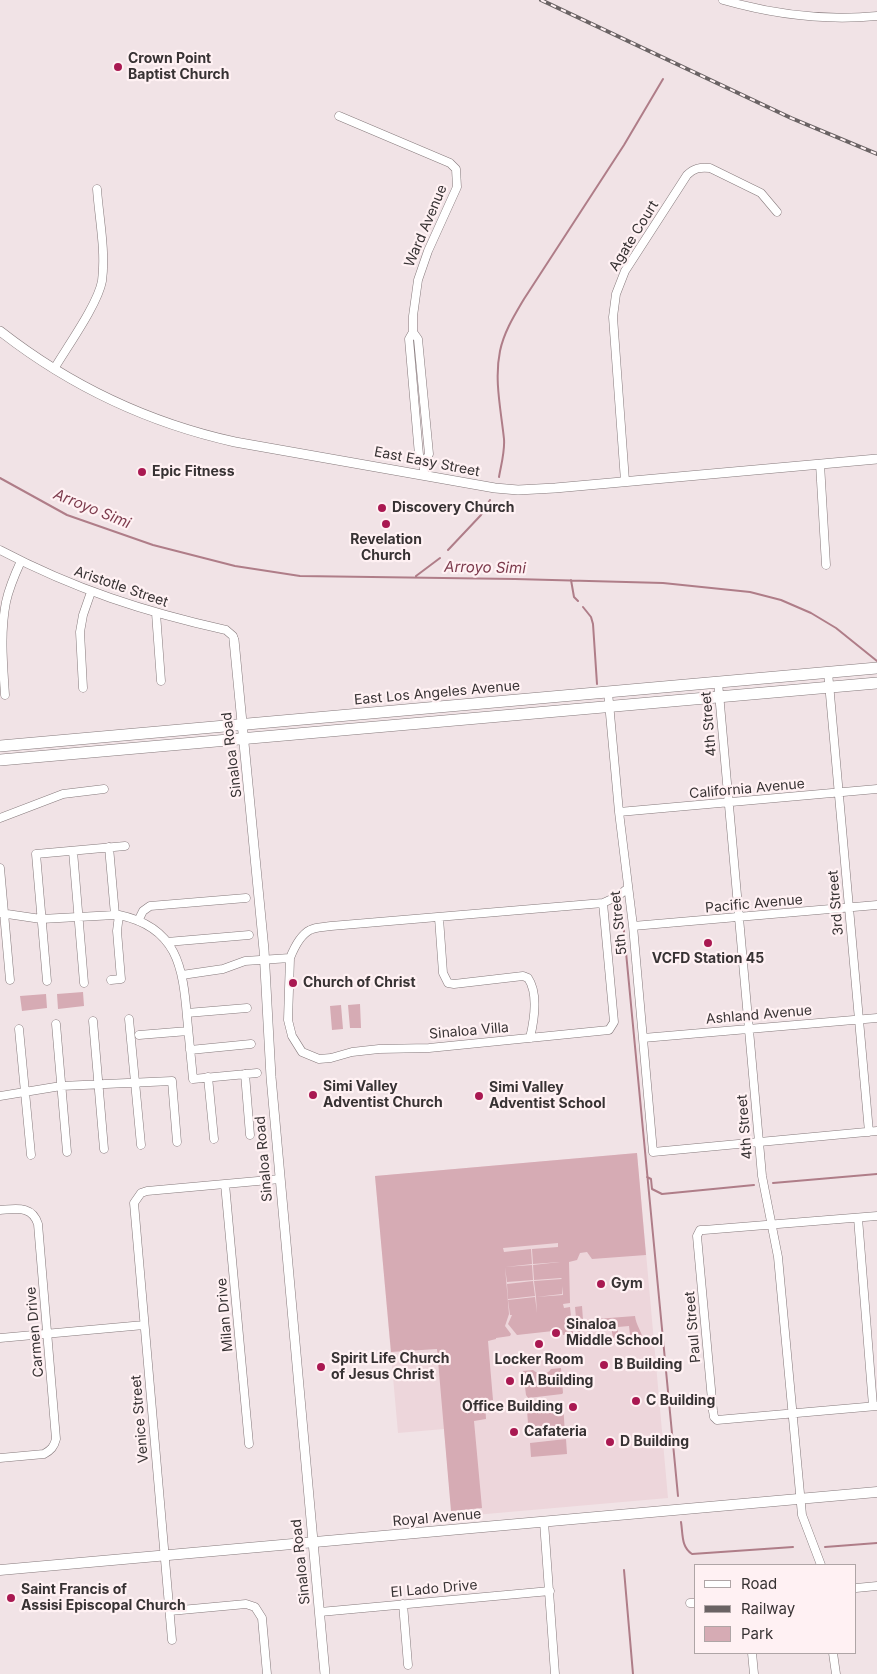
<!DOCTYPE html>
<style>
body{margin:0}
#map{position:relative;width:877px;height:1674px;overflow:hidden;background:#f1e3e6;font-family:Inter,sans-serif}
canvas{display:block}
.legend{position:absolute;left:694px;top:1564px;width:162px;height:90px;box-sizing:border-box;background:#fff1f3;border:1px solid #afa5a6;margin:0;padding:6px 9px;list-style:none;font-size:15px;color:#373233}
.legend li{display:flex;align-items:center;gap:10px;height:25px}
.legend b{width:25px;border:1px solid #afa5a6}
</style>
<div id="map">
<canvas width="877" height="1674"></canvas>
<ul class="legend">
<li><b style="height:6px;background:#fff"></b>Road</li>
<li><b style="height:6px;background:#6a6364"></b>Railway</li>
<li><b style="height:14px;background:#d6abb4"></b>Park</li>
</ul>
</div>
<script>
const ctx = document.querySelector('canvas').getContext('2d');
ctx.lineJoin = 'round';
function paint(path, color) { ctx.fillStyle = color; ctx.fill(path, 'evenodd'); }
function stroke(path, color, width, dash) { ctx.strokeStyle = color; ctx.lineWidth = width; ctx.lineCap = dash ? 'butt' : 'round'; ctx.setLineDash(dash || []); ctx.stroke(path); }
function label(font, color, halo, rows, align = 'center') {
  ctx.font = font + ' Inter,sans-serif'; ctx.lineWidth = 4.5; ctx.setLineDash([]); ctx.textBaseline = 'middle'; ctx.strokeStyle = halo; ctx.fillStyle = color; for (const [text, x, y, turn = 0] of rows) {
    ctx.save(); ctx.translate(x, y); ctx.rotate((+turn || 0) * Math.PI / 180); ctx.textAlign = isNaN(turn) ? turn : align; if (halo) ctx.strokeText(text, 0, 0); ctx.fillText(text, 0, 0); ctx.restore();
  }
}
const built = new Path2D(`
 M 637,1153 L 668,1498 L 452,1517 L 444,1429 L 398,1433 L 375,1176 Z`);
const green = new Path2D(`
 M 83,992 L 84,1006 L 58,1009 L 57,994 Z
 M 46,994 L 47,1008 L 22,1011 L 20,996 Z
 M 360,1004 L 361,1028 L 350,1028 L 348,1005 Z
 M 341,1005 L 343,1029 L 332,1030 L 330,1006 Z
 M 637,1153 L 646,1255 L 592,1259 L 587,1252 L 580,1253 L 577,1260 L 569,1262 L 570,1303 L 563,1304 L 564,1308 L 570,1307 L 573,1334 L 563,1335 L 562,1330 L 517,1335 L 508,1324 L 512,1315 L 515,1315 L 510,1315 L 508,1300 L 535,1297 L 537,1313 L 536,1297 L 563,1295 L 562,1286 L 562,1294 L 536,1297 L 534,1281 L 562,1279 L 561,1278 L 534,1280 L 533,1265 L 560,1262 L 533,1264 L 532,1249 L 558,1247 L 558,1243 L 503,1248 L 504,1252 L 531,1249 L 532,1264 L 505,1267 L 504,1255 L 509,1314 L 505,1326 L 511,1334 L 510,1336 L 496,1338 L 496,1339 L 488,1341 L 493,1400 L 485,1401 L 486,1419 L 474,1421 L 482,1508 L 451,1511 L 437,1349 L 391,1352 L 375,1176 Z
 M 532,1265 L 533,1280 L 507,1282 L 505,1267 Z
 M 533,1281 L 535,1296 L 508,1299 L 507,1284 Z
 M 582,1306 L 583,1320 L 635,1316 C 636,1326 643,1333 644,1343 L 631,1344 L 629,1326 L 618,1327 L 618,1337 L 613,1338 L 611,1327 L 580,1329 L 581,1338 L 578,1338 L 575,1307 Z
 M 561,1368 L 563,1393 L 562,1394 L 528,1398 L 526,1395 L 523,1371 L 533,1370 C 538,1375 548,1375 551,1369 Z
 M 563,1403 L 565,1434 L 529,1437 L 527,1410 L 528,1406 Z
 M 566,1439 L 567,1454 L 531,1457 L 530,1443 Z`);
const stream = new Path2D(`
 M 499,477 C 501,465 505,452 504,439 C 501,410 494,380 500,351 C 504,332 514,316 524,299 L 624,145 L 663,79
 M 0,478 L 67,515 L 153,545 L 235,566 L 300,576 L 515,579 L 663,583 L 750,592 L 781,600 L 811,613 L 836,628 L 877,661
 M 448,550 L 481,515 L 490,500
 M 416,576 L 440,558
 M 571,580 L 574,597 L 578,601
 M 583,607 L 591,617 L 593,624 L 597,684
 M 623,921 L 678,1496
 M 647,1177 L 651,1179 L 652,1189 L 662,1194 L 754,1185
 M 773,1183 L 877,1174
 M 681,1522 C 683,1534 681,1547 692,1554 L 793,1547
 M 825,1547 L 877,1543
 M 624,1570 L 633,1674`);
const minor = new Path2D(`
 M 723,0 C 772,14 826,21 877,16
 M 339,116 L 450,163 L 456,169 L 457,187 L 428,251 L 418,280 L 413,316 L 413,332 L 418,339 L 429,454 L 424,464
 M 413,332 L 409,339 L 419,455 L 424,464 L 424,474
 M 54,369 C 67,347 98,304 102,281 C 106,251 99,218 97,189
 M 820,464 L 826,565
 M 625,481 L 613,317 L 616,294 L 625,271 L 687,175 C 694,168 700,167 710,168 L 761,193 L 777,212
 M 0,550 C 74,589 145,612 226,630 L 233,636 L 234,640
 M 156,613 L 161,681
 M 828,672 L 869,1132
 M 718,682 L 759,1142 L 762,1176 L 778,1257 L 802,1515 L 821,1565
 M 83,688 L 80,632 L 83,615 L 91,592
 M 608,692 L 619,812 L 633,926 L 653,1152 L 877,1131
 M 5,695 C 3,664 0,633 6,602 C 9,588 15,574 21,561
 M 619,812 L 877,789
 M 0,818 L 63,794 L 104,789
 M 73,851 L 84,983
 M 0,868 L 10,980
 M 603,903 L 614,1022 L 609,1030 L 429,1048 L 379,1049 L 352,1052 L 331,1058 L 319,1059 L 302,1052 L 292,1036 L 288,1020 L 290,958 C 294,948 300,935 310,930 C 315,927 325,927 331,926 L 603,903 L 618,896 L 628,888
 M 0,913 L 41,919 L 115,915 L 109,847
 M 439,918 L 443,973 L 448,983 L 454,984 L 523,976 L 528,978 C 539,994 534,1021 530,1038
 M 138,921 L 143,911 L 150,906 L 246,898
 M 633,926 L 877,905
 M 167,942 L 249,935
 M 182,975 L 223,969 L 245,961 L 290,958
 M 111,980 L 121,979 L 117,931 L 119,915 C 177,927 183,967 187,1017 C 189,1038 191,1058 193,1079 L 257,1073
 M 47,981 L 36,854 L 125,846
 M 187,1013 L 247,1008
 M 129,1019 L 141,1145
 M 93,1021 L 104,1149
 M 56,1024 L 67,1152
 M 19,1029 L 31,1155
 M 139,1035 L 188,1031
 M 643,1038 L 877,1018
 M 190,1050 L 251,1044
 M 245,1074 L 250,1135
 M 208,1077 L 214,1139
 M 0,1096 L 61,1086 L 172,1081 L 177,1142
 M 225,1184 L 249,1444
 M 0,1210 C 16,1209 32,1205 38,1224 L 56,1439 C 54,1447 51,1450 44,1454 L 0,1458
 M 877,1216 L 704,1230 L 700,1230 L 697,1236 L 713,1411 L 714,1417 L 717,1420 L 877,1406
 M 858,1218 L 873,1406
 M 0,1338 L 144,1325
 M 544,1522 L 555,1674
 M 856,1588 L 877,1586
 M 690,1603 L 696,1603
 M 403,1604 L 408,1665
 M 170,1611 L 246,1604 L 255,1607 L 262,1618 L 267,1674
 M 320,1612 L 550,1591
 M 172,1640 L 134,1203 L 141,1193 L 147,1191 L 280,1179
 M 752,1653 L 754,1674
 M 833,1653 L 836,1674`);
const tertiary = new Path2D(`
 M 0,331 C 69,385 149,423 235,442 L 495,488 L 518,490 L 555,488 L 877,459
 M 234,640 L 264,950 L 271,1077 L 325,1674`);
const secondary = new Path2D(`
 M 0,1570 L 877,1492`);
const primary = new Path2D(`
 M 0,746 L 877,668
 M 0,760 L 877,683`);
const rail = new Path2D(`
 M 541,0 L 791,118 L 877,154`);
const markers = [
 [118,67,5,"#a91851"],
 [142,472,5,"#a91851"],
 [382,508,5,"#a91851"],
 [386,524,5,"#a91851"],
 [708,943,5,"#a91851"],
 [293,983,5,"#a91851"],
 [313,1095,5,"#a91851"],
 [479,1096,5,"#a91851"],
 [601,1284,5,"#a91851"],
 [556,1333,5,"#a91851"],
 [539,1344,5,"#a91851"],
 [604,1365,5,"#a91851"],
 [321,1367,5,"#a91851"],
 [510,1381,5,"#a91851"],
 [636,1401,5,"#a91851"],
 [573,1407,5,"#a91851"],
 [514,1432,5,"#a91851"],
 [610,1442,5,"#a91851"],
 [11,1598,5,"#a91851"]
];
const poiNames = [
 ["Crown Point",128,59],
 ["Baptist Church",128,75],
 ["Epic Fitness",152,472],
 ["Discovery Church",392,508],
 ["Revelation",386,540,"center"],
 ["Church",386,556,"center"],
 ["VCFD Station 45",708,959,"center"],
 ["Church of Christ",303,983],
 ["Simi Valley",323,1087],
 ["Adventist Church",323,1103],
 ["Simi Valley",489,1088],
 ["Adventist School",489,1104],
 ["Gym",611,1284],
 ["Sinaloa",566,1325],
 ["Middle School",566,1341],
 ["Spirit Life Church",331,1359],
 ["of Jesus Christ",331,1375],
 ["Locker Room",539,1360,"center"],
 ["B Building",614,1365],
 ["IA Building",520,1381],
 ["C Building",646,1401],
 ["Office Building",563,1407,"right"],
 ["Cafateria",524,1432],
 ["D Building",620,1442],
 ["Saint Francis of",21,1590],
 ["Assisi Episcopal Church",21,1606]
];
const streetNames = [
 ["Ward Avenue",426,226,-67],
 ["Agate Court",634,236,-58],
 ["East Easy Street",427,462,11],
 ["Aristotle Street",121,587,19],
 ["East Los Angeles Avenue",437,693,-5],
 ["4th Street",709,724,-95],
 ["Sinaloa Road",232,755,-97],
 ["California Avenue",747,789,-5],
 ["3rd Street",836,903,-95],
 ["Pacific Avenue",754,904,-5],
 ["5th Street",619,923,-96],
 ["Ashland Avenue",759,1015,-5],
 ["Sinaloa Villa",469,1031,-5],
 ["4th Street",745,1127,-95],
 ["Sinaloa Road",264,1159,-95],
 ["Milan Drive",225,1315,-95],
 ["Paul Street",693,1327,-95],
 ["Carmen Drive",35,1332,-95],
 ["Venice Street",140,1419,-95],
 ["Royal Avenue",437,1518,-5],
 ["Sinaloa Road",301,1562,-96],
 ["El Lado Drive",434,1589,-5]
];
const waterNames = [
 ["Arroyo Simi",92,509,22],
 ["Arroyo Simi",485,568,1]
];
paint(built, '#edd6db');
paint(green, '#d6abb4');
stroke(stream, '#af7d88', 2);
stroke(minor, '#85797b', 9);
stroke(tertiary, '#85797b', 10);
stroke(secondary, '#85797b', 11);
stroke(primary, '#85797b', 12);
stroke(minor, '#fff', 8);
stroke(tertiary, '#fff', 9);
stroke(secondary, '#fff', 10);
stroke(primary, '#fff', 11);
stroke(rail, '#6a6364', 4);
stroke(rail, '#fff1f3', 2, [5.5]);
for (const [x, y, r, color] of markers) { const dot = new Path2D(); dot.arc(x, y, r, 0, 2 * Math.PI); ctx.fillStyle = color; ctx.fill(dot); stroke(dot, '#fff1f3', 2); }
label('bold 14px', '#373233', '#fff1f3', poiNames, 'left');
label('14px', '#373233', '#fff1f3', streetNames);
label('italic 15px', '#7d3b4d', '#fff1f3', waterNames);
</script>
